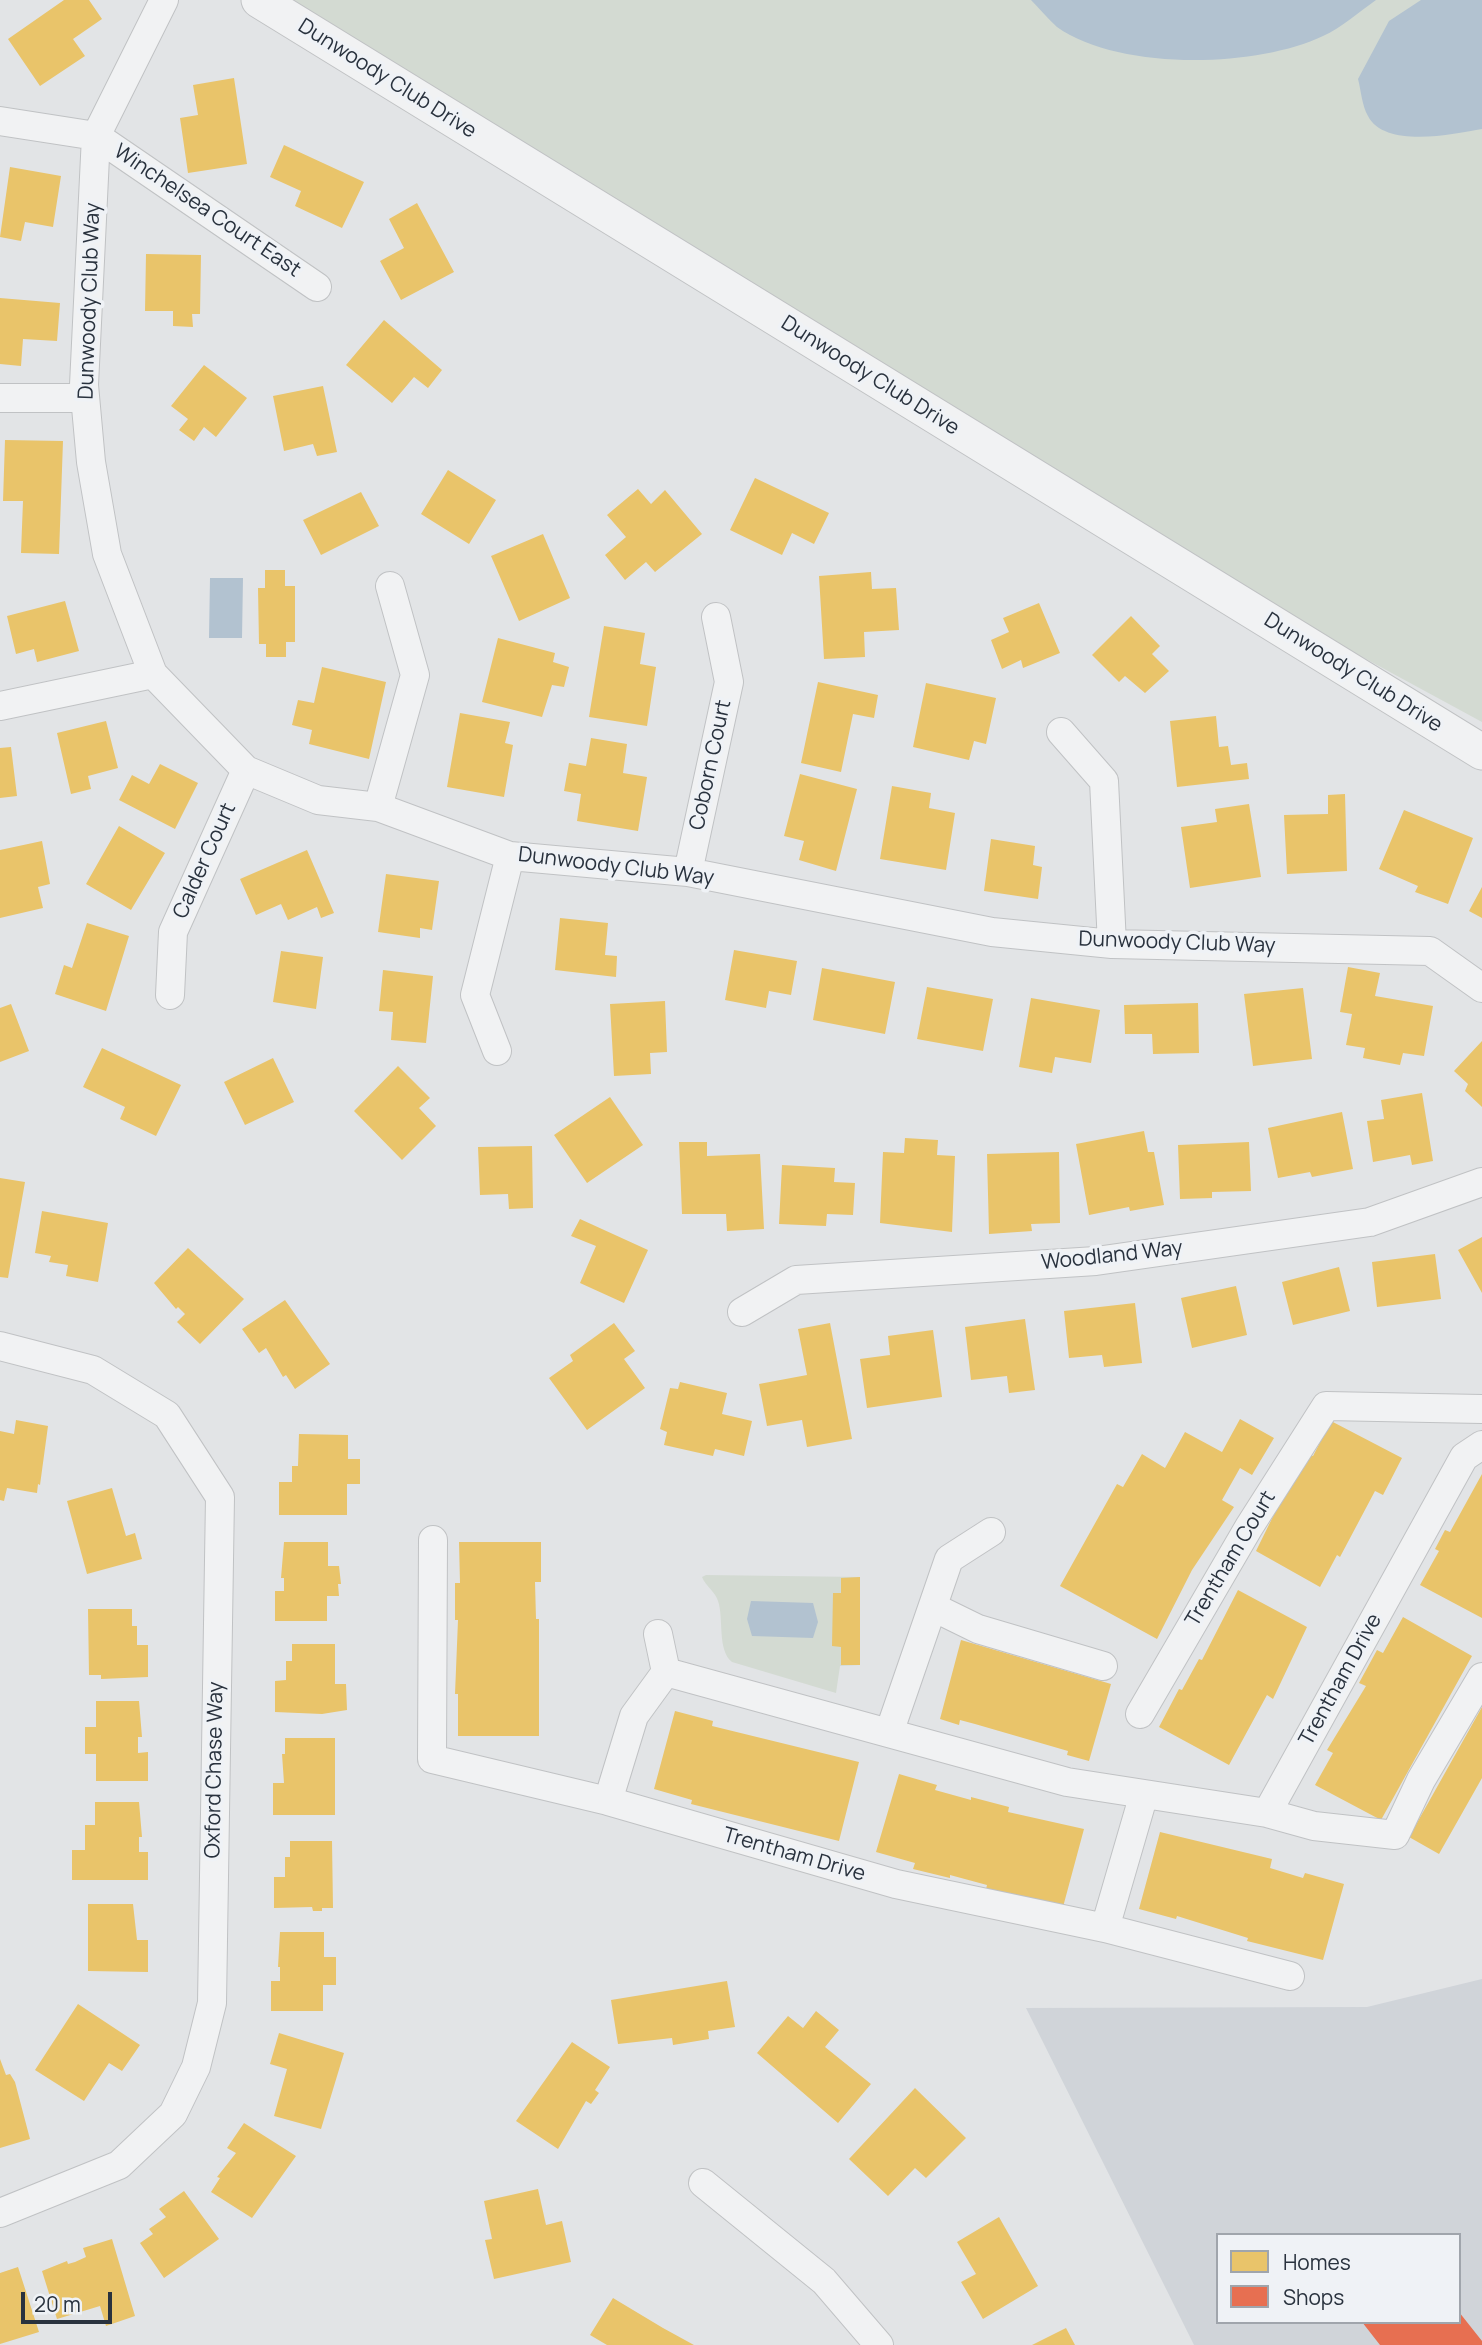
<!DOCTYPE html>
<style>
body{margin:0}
#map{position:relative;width:1482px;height:2345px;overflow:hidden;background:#e2e4e6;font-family:Manrope,sans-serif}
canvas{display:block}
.legend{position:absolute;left:1216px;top:2233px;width:245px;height:91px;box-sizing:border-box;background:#eff2f6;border:2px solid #a0a5ac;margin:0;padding:9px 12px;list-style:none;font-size:21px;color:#29323e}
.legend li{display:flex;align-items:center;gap:14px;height:35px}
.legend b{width:35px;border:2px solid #a0a5ac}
.scale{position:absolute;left:21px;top:2292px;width:91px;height:32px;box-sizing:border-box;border:4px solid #29323e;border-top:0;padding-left:9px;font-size:21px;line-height:24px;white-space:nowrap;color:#29323e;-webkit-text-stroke:5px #eff2f6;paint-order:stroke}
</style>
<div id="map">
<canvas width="1482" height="2345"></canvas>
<ul class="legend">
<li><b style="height:19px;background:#e9c46a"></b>Homes</li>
<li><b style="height:19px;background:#e76f51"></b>Shops</li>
</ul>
<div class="scale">20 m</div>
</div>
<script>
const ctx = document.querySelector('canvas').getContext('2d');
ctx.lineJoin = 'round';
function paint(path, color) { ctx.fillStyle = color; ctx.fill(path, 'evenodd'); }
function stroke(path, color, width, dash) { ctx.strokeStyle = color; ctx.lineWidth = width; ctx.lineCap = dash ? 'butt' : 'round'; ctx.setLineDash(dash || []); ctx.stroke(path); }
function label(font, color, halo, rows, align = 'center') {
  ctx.font = font + ' Manrope,sans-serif'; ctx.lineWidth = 7; ctx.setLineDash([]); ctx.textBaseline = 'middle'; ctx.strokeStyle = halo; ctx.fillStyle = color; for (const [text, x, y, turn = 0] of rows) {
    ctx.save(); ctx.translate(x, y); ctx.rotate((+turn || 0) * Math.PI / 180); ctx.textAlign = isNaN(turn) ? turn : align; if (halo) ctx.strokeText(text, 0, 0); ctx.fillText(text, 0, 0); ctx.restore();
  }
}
const built = new Path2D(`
 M 1482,1979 L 1482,2345 L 1194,2345 L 1026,2008 L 1367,2007 ZM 1218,2235 L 1459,2235 L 1459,2322 L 1218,2322 Z`);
const green = new Path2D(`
 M 253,0 L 1482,0 L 1482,722 L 1095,512 L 738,292 L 376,51 Z
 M 706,1575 L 860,1577 L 860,1665 L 840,1666 L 836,1693 L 732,1662 C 717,1650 724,1618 718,1601 C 715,1591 706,1587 702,1577 Z`);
const water = new Path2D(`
 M 1031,0 L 1376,0 C 1359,12 1341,28 1323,36 C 1256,68 1119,71 1057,27 C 1048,19 1039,8 1031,0 Z
 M 1421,0 L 1482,0 L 1482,129 C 1454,134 1385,149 1368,116 C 1362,106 1361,90 1358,79 L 1389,21 Z
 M 210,578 L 243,578 L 242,638 L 209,638 Z
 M 751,1601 L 813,1603 L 818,1622 L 813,1638 L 752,1636 L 747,1619 Z`);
const homes = new Path2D(`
 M 64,0 L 89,0 L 102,19 L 73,39 L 85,56 L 40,86 L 8,39 Z
 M 234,78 L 247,164 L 188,173 L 180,118 L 198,115 L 193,85 Z
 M 284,145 L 364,182 L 342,228 L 295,206 L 301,191 L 270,177 Z
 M 10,167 L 61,176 L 53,227 L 25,222 L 21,241 L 0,237 Z
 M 417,203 L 454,272 L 401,300 L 380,261 L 404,248 L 389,219 Z
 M 146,254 L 201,255 L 200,314 L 192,314 L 193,327 L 173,326 L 173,311 L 145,311 Z
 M 0,298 L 60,303 L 57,341 L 23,339 L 21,366 L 0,364 Z
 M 384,320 L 442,370 L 428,388 L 414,377 L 392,403 L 346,365 Z
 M 204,365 L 247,398 L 216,437 L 204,427 L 194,441 L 179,430 L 188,419 L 171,406 Z
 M 323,386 L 337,452 L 317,456 L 313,444 L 284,451 L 273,396 Z
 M 5,440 L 63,441 L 59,554 L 21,553 L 23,501 L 3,501 Z
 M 448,470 L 496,500 L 469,544 L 421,514 Z
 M 755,478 L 829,513 L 814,544 L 792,533 L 782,555 L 730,530 Z
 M 638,489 L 651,504 L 665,490 L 702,534 L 655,572 L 646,562 L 625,580 L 605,555 L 626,537 L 607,515 Z
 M 361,492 L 379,526 L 321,555 L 303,520 Z
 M 543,534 L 570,598 L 519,621 L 491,556 Z
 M 265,570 L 285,570 L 285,586 L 295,586 L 295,642 L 286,642 L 286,657 L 266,657 L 266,644 L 259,644 L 258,588 L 265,588 Z
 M 871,572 L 872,589 L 896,588 L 899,630 L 864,632 L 865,657 L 824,659 L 819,576 Z
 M 65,601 L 79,651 L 37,662 L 34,649 L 16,654 L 7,616 Z
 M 1039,603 L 1060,653 L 1023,668 L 1021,660 L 1002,669 L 991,640 L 1009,632 L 1003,618 Z
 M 1131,616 L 1160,646 L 1152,654 L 1169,671 L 1145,693 L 1125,676 L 1119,682 L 1092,655 Z
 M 604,626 L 645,633 L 640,664 L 656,667 L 647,726 L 589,717 Z
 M 498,638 L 555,653 L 553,662 L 569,667 L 564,687 L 552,685 L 542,717 L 482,702 Z
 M 322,667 L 386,682 L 369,759 L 309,744 L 312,730 L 292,725 L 298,700 L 314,703 Z
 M 818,682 L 878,695 L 874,718 L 853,714 L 841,772 L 801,763 Z
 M 926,683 L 996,698 L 986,744 L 974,741 L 969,760 L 913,747 Z
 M 460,713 L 510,722 L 505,743 L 513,745 L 504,797 L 447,787 Z
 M 1216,716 L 1219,747 L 1228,746 L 1231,765 L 1247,763 L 1249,779 L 1177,787 L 1170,721 Z
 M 106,721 L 118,768 L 88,776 L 91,789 L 71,794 L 57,733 Z
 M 591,738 L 627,744 L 623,773 L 647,777 L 638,831 L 577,821 L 581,794 L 564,791 L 569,763 L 586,766 Z
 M 11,747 L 17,796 L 0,798 L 0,748 Z
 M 160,764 L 198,783 L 175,829 L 119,800 L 132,775 L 149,784 Z
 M 800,774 L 857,789 L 836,871 L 799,860 L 804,841 L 784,836 Z
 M 892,786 L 931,793 L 929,808 L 955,813 L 946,870 L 880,859 Z
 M 1345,794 L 1347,871 L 1287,874 L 1284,815 L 1328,814 L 1328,795 Z
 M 1249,804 L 1261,877 L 1190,888 L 1181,827 L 1217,822 L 1215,809 Z
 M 1404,810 L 1473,838 L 1448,904 L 1415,892 L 1418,886 L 1379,869 Z
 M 119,826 L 165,853 L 131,910 L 86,884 Z
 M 991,839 L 1035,846 L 1033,865 L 1042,867 L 1038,899 L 984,891 Z
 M 42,841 L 50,884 L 38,887 L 43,908 L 0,918 L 0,850 Z
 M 307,850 L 334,913 L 321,918 L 317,907 L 288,920 L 281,904 L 256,915 L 240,879 Z
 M 386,874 L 439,881 L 432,930 L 420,928 L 420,938 L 378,932 Z
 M 1482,887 L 1482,918 L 1469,911 Z
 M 560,918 L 608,923 L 605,955 L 617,956 L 616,977 L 555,970 Z
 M 87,923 L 129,936 L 106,1011 L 55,994 L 64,965 L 72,968 Z
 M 734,950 L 797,961 L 791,995 L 769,991 L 766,1008 L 725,1000 Z
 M 281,951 L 323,957 L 316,1009 L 273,1002 Z
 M 1348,967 L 1380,973 L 1375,996 L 1433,1006 L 1424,1056 L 1403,1053 L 1400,1065 L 1363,1058 L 1365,1048 L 1346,1045 L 1352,1014 L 1340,1012 Z
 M 822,968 L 895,982 L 885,1034 L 813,1020 Z
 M 383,970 L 433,976 L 426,1043 L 391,1040 L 393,1012 L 379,1011 Z
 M 927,987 L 993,999 L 983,1051 L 917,1039 Z
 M 1303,988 L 1312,1059 L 1253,1066 L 1244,994 Z
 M 1031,998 L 1100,1010 L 1091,1063 L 1055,1057 L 1052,1073 L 1019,1067 Z
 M 665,1001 L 667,1052 L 650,1053 L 651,1074 L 614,1076 L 610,1004 Z
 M 1198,1003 L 1199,1053 L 1153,1054 L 1152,1034 L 1125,1034 L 1124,1005 Z
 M 11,1004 L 29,1051 L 0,1062 L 0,1008 Z
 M 1482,1041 L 1482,1107 L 1465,1091 L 1468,1084 L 1454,1071 Z
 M 102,1048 L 181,1085 L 156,1136 L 120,1119 L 125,1107 L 83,1087 Z
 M 273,1058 L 294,1102 L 245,1125 L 224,1082 Z
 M 398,1066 L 430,1098 L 419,1108 L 436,1126 L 402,1160 L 354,1111 Z
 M 1422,1093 L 1433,1161 L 1412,1165 L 1410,1155 L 1373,1162 L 1367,1121 L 1384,1119 L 1381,1100 Z
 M 610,1097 L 643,1145 L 587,1183 L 554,1135 Z
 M 1342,1112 L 1353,1169 L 1312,1177 L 1310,1172 L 1278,1178 L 1268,1128 Z
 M 1144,1131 L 1148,1152 L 1154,1152 L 1164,1205 L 1130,1211 L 1129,1207 L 1089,1215 L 1076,1144 Z
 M 905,1138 L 938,1140 L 937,1155 L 955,1156 L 952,1232 L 880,1223 L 883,1152 L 904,1153 Z
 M 679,1142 L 707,1142 L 707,1156 L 760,1154 L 764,1229 L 727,1231 L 726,1214 L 682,1214 Z
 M 1249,1142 L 1251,1191 L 1212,1192 L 1212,1198 L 1180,1199 L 1178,1145 Z
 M 532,1146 L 533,1208 L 509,1209 L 508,1194 L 480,1195 L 478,1147 Z
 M 1059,1152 L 1060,1223 L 1031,1224 L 1032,1231 L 989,1234 L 987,1154 Z
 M 782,1165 L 835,1168 L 834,1182 L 855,1183 L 853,1215 L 827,1214 L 826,1226 L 779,1224 Z
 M 0,1178 L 25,1182 L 8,1278 L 0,1277 Z
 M 42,1211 L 108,1223 L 98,1282 L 66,1276 L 68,1265 L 49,1262 L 51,1256 L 35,1253 Z
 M 580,1219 L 648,1250 L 624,1303 L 580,1283 L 596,1246 L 571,1236 Z
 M 1482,1237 L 1482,1293 L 1458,1250 Z
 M 188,1248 L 244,1299 L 200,1344 L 177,1322 L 185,1314 L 178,1307 L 176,1309 L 154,1283 Z
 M 1435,1254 L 1441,1299 L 1377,1307 L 1372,1262 Z
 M 1339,1267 L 1350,1311 L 1293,1325 L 1282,1282 Z
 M 1236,1286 L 1247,1335 L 1192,1348 L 1181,1298 Z
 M 285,1300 L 330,1364 L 295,1389 L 286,1375 L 283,1377 L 266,1348 L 259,1353 L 242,1329 Z
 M 1135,1303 L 1142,1363 L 1104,1367 L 1102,1355 L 1069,1358 L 1064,1311 Z
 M 1025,1319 L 1035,1390 L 1009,1393 L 1007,1376 L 971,1380 L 965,1327 Z
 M 614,1323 L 635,1351 L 624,1359 L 645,1388 L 587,1430 L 549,1378 L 573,1361 L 570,1355 Z
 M 830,1323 L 852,1439 L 807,1447 L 802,1420 L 767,1426 L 759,1384 L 807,1375 L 798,1329 Z
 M 933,1330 L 942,1397 L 867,1408 L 860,1359 L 890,1355 L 888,1336 Z
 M 680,1382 L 727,1393 L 722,1414 L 752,1421 L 744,1456 L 715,1449 L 713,1456 L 664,1445 L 667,1432 L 660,1429 L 670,1388 L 678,1389 Z
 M 1240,1419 L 1274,1438 L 1252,1475 L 1240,1468 L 1222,1500 L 1234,1507 L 1192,1570 L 1157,1639 L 1060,1586 L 1117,1484 L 1123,1487 L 1142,1454 L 1165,1468 L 1185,1432 L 1222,1452 Z
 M 16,1420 L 48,1426 L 40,1485 L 38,1484 L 37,1493 L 7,1488 L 4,1501 L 0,1500 L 0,1431 L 14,1434 Z
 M 1331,1421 L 1402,1458 L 1383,1495 L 1375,1491 L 1340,1557 L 1337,1555 L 1320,1587 L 1256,1551 L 1289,1484 L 1292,1486 L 1310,1455 L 1313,1456 Z
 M 299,1434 L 348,1435 L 348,1459 L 360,1459 L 360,1484 L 347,1484 L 347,1515 L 279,1515 L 279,1482 L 292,1482 L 292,1466 L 298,1466 Z
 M 1482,1474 L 1482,1618 L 1420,1585 L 1439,1551 L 1435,1549 L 1445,1530 L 1450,1532 Z
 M 112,1488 L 126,1536 L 135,1533 L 142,1559 L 87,1574 L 67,1501 Z
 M 284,1542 L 328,1542 L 328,1566 L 339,1566 L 341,1584 L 338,1584 L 339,1596 L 327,1596 L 327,1621 L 275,1621 L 275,1591 L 284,1591 L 284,1578 L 281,1578 Z
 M 459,1542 L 541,1542 L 541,1582 L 535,1582 L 536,1619 L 539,1619 L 539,1736 L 458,1736 L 458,1694 L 455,1694 L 458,1620 L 455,1620 L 455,1583 L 460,1583 Z
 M 860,1577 L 860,1665 L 841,1665 L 841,1647 L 832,1646 L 833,1593 L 841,1593 L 841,1578 Z
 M 1238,1590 L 1307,1627 L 1273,1699 L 1267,1695 L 1229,1765 L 1159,1727 L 1179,1689 L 1182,1690 L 1199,1659 L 1202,1660 Z
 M 88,1609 L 132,1609 L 132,1626 L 137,1626 L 137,1645 L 148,1645 L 148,1677 L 101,1679 L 101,1675 L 89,1675 Z
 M 1403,1617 L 1472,1656 L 1381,1820 L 1315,1785 L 1333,1753 L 1327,1750 L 1366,1686 L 1359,1683 L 1377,1650 L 1383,1653 Z
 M 961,1640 L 1111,1684 L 1089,1761 L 1067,1755 L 1068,1751 L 975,1724 L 960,1720 L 959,1725 L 940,1719 Z
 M 292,1644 L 335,1644 L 335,1684 L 346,1684 L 347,1710 L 322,1714 L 275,1712 L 275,1681 L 286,1680 L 286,1661 L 292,1661 Z
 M 96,1701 L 139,1701 L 142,1737 L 138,1737 L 138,1753 L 148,1752 L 148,1781 L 96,1781 L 96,1754 L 85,1754 L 85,1727 L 96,1727 Z
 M 1482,1707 L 1482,1778 L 1439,1854 L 1409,1837 Z
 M 675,1711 L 713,1721 L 712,1726 L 859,1762 L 839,1841 L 691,1804 L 692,1800 L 654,1789 Z
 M 285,1738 L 335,1738 L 335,1815 L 273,1815 L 273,1783 L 284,1783 L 282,1754 L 285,1754 Z
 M 899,1774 L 937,1785 L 935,1790 L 971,1800 L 971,1797 L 1009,1807 L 1008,1812 L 1084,1829 L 1063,1907 L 986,1889 L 987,1885 L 950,1875 L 950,1878 L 913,1869 L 915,1863 L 876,1852 Z
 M 95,1802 L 139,1802 L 142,1837 L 139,1837 L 139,1852 L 148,1852 L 148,1880 L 72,1880 L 72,1850 L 85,1850 L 85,1825 L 95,1825 Z
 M 1160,1832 L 1272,1859 L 1270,1868 L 1303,1878 L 1305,1873 L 1344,1884 L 1323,1960 L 1247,1941 L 1248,1938 L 1177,1916 L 1176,1919 L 1139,1909 Z
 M 290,1841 L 332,1841 L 333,1908 L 322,1908 L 322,1911 L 313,1911 L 312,1907 L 274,1908 L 274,1877 L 285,1877 L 285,1857 L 290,1857 Z
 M 88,1904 L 133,1904 L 137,1940 L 148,1940 L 148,1972 L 88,1971 Z
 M 280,1932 L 324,1932 L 324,1957 L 336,1957 L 336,1985 L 323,1985 L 323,2011 L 271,2011 L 271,1981 L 280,1981 L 280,1967 L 278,1967 Z
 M 727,1981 L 735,2027 L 708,2031 L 709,2039 L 673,2045 L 672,2038 L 618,2044 L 611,2000 Z
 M 78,2004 L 140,2045 L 122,2071 L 109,2063 L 84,2101 L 35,2070 Z
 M 816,2011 L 839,2030 L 825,2047 L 871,2084 L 838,2123 L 757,2053 L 788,2016 L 803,2028 Z
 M 279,2033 L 344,2053 L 321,2129 L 274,2116 L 287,2069 L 270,2064 Z
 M 572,2042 L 610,2067 L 595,2090 L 599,2093 L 591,2104 L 586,2101 L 558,2149 L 516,2121 Z
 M 0,2059 L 6,2075 L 10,2074 L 15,2082 L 30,2139 L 0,2148 Z
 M 915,2088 L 966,2138 L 926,2178 L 915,2168 L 888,2196 L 849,2159 Z
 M 244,2123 L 296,2156 L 252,2218 L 211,2192 L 220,2178 L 217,2177 L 236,2153 L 227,2148 Z
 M 538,2189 L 546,2225 L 562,2221 L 571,2262 L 494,2279 L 485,2240 L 492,2239 L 484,2201 Z
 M 184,2191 L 219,2239 L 164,2278 L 140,2243 L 153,2234 L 149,2229 L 166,2217 L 159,2209 Z
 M 999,2217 L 1038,2286 L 983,2319 L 961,2282 L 976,2274 L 957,2242 Z
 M 112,2239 L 135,2316 L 106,2326 L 100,2306 L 57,2319 L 42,2271 L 67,2261 L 68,2264 L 75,2262 L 86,2257 L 83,2248 Z
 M 18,2267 L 39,2332 L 0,2344 L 0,2273 Z
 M 613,2298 L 663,2328 L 694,2345 L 607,2345 L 590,2335 Z
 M 1066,2328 L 1075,2345 L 1032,2345 Z`);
const shops = new Path2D(`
 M 1459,2312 L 1482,2341 L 1482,2345 L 1380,2345 L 1362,2322 L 1459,2322 Z`);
const minor = new Path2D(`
 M 164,0 L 96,136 L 84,385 L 91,462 L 107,554 L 153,674 L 246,770 L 318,800 L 378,807 L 510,856 L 688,872 L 992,932 L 1112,944 L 1430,951 L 1482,988
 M 0,121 L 96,136 L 317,287
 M 0,398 L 85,398
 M 0,706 L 153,674
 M 1061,732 L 1104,781 L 1112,944
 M 378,807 L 415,675 L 390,586
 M 688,872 L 729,682 L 716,617
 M 170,995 L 173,932 L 246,770
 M 497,1051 L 475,995 L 510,856
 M 742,1312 L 796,1280 L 1096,1261 L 1370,1222 L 1482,1182
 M 0,1346 L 93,1370 L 167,1415 L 220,1497 L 212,2003 L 196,2067 L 173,2114 L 119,2165 L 0,2213
 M 433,1540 L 432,1759 L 608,1801 L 634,1716 L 666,1672 L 658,1634
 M 933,1607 L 978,1629 L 1103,1666
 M 666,1672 L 1067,1782 L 1267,1813 L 1314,1826 L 1395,1835 L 1421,1780 L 1482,1677
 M 1140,1714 L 1249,1527 L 1326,1406 L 1482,1409
 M 889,1733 L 949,1559 L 991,1532
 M 608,1801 L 896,1884 L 1105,1928 L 1290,1976
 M 1267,1813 L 1464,1457 L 1482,1445
 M 1105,1928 L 1144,1794
 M 703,2183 L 824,2281 L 879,2345`);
const tertiary = new Path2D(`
 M 259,0 L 1482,752`);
const streetNames = [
 ["Dunwoody Club Drive",387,79,32],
 ["Winchelsea Court East",207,211,34],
 ["Dunwoody Club Way",90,301,-88],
 ["Dunwoody Club Drive",870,376,32],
 ["Dunwoody Club Drive",1353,673,32],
 ["Coborn Court",711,765,-78],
 ["Calder Court",205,861,-66],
 ["Dunwoody Club Way",616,867,7],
 ["Dunwoody Club Way",1177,943,2],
 ["Woodland Way",1112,1256,-6],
 ["Trentham Court",1231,1559,-59],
 ["Trentham Drive",1341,1680,-61],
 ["Oxford Chase Way",215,1770,-89],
 ["Trentham Drive",794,1855,16]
];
paint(built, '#d0d4d9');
paint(green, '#d3dad2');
paint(water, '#b2c2d0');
paint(homes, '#e9c46a');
paint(shops, '#e76f51');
stroke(minor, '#c0c2c4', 30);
stroke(tertiary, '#c0c2c4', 37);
stroke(minor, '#f1f2f3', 28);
stroke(tertiary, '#f1f2f3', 35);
label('21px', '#29323e', '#eff2f6', streetNames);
</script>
